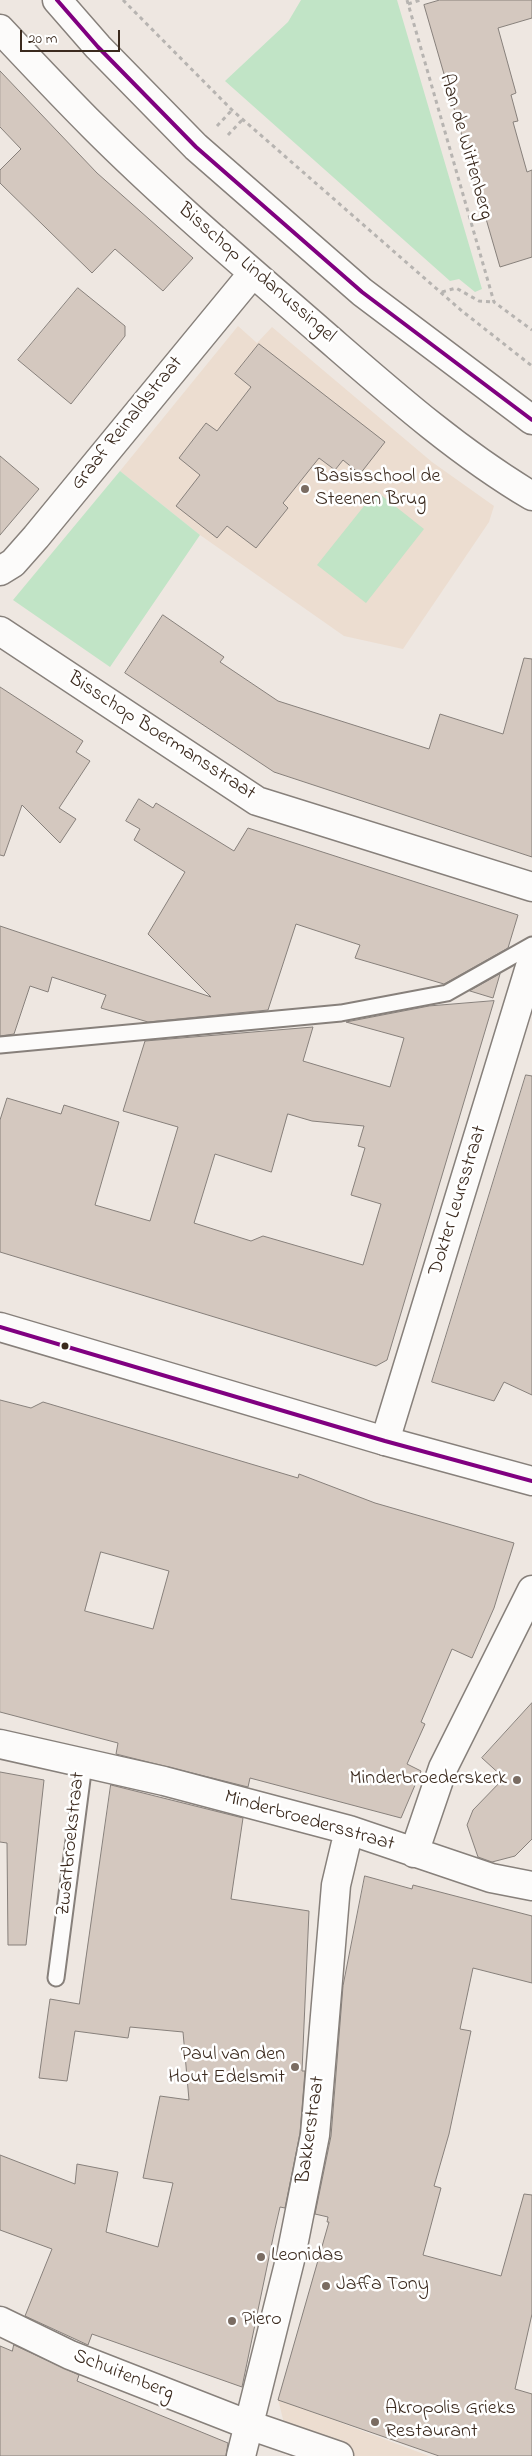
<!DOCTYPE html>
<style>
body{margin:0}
#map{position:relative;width:532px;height:2456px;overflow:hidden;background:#eee7e1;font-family:"Indie Flower",sans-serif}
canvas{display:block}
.scale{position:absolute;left:20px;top:30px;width:100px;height:22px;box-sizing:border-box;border:2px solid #3b2a1e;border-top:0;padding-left:6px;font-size:15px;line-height:18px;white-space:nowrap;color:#3b2a1e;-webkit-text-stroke:4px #fff;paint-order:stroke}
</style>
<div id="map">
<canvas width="532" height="2456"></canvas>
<div class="scale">20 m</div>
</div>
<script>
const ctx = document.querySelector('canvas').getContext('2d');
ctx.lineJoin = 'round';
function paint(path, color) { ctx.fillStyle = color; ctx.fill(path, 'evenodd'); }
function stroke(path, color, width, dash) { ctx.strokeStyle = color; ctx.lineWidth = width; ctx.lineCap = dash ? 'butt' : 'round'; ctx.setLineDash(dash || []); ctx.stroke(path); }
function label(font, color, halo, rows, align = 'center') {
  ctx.font = font + ' "Indie Flower",sans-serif'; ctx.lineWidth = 5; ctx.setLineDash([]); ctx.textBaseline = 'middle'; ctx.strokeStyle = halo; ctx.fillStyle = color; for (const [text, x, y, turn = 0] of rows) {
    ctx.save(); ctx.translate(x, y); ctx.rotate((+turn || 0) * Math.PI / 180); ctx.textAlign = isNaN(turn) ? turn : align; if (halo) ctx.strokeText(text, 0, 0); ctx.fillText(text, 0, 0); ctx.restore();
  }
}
const built = new Path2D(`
 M 238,326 L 257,343 L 272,327 L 432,462 L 494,506 L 489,522 L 403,649 L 344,636 L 200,535 L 120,471 Z
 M 278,2399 L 429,2456 L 292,2456 Z`);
const green = new Path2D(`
 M 301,0 L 397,0 L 482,289 L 475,292 L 459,279 L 450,281 L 225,81 L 288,22 Z
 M 120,471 L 200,535 L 110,667 L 13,600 Z
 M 376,491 L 424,529 L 366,603 L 317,565 Z`);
const building = new Path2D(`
 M 440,0 L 532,0 L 532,18 L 498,28 L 516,93 L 511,95 L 518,121 L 513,122 L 527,172 L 532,170 L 532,257 L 500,267 L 424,5 Z
 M 0,71 L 97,173 L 193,258 L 163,291 L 115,249 L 92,273 L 0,183 L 0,170 L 21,149 L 0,127 Z
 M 78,288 L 125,326 L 125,336 L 71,404 L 18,360 Z
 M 259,344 L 385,442 L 360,474 L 343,460 L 335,470 L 319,458 L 283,503 L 288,508 L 256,548 L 227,526 L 217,538 L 176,506 L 200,475 L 179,458 L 206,423 L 217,431 L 251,387 L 235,374 Z
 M 0,456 L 39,489 L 0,535 Z
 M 163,615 L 224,657 L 220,662 L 278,701 L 429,749 L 440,714 L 503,734 L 524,658 L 532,659 L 532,857 L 274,772 L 125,673 Z
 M 0,687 L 83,741 L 76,752 L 90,761 L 59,808 L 76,819 L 60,843 L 22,805 L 4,856 L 0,855 Z
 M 139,799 L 153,808 L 156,803 L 234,851 L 248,828 L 518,915 L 508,948 L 444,984 L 355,958 L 360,945 L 296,924 L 268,1010 L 148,1022 L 101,1008 L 106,995 L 52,977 L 48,992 L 30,986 L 14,1034 L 0,1036 L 0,926 L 211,997 L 148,934 L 185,872 L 134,840 L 140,829 L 126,821 Z
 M 500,974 L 493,998 L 470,991 Z
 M 494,1001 L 387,1360 L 376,1366 L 0,1252 L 0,1120 L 7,1098 L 61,1114 L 64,1105 L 119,1122 L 95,1205 L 150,1221 L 178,1127 L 123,1111 L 145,1041 L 313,1027 L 303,1061 L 390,1087 L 404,1038 L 346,1022 L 429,1006 ZM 288,1114 L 312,1121 L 364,1126 L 358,1146 L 365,1148 L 351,1195 L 381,1204 L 363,1265 L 263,1236 L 251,1241 L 194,1223 L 215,1154 L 271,1172 Z
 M 526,1075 L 532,1076 L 532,1395 L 504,1382 L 494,1401 L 432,1382 Z
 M 0,1400 L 31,1408 L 43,1402 L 298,1478 L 299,1474 L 375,1503 L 514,1543 L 494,1608 L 472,1658 L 452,1649 L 421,1722 L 425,1724 L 407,1764 L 421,1771 L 401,1818 L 250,1778 L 248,1787 L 116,1754 L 118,1743 L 0,1712 ZM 101,1552 L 169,1571 L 153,1629 L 85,1611 Z
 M 532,1703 L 532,1839 L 515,1856 L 492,1862 L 478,1857 L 467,1825 L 473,1810 L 504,1778 L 482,1758 Z
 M 0,1772 L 44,1780 L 26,1945 L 8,1945 L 7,1843 L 0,1842 Z
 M 111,1785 L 243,1818 L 231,1899 L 309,1911 L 302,2071 L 305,2071 L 300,2133 L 285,2208 L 280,2207 L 274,2233 L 242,2387 L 92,2334 L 88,2345 L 25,2316 L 52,2249 L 0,2230 L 0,2155 L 75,2184 L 77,2164 L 118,2172 L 106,2232 L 158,2247 L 173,2183 L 143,2178 L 160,2096 L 189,2100 L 183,2032 L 130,2027 L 128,2038 L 75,2031 L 67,2081 L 39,2078 L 50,1999 L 79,2004 Z
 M 365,1876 L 412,1889 L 413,1885 L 532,1916 L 532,1983 L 473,1968 L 460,2029 L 471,2031 L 449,2134 L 434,2186 L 441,2188 L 423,2255 L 501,2276 L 524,2194 L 532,2195 L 532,2314 L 515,2389 L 532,2394 L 532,2456 L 439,2456 L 278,2400 L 329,2222 L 327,2222 L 328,2217 L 315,2214 L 331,2136 L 343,1986 Z
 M 14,2345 L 79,2375 L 77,2381 L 228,2443 L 226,2456 L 0,2456 L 0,2346 L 12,2351 Z`);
const path = new Path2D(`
 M 123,0 L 232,110 L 462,311 L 532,366
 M 407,0 L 494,302 L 532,330
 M 408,4 L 420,0
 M 217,126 L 232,110
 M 228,135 L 243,119
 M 442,292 L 456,288 L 479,301 L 494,302`);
const service = new Path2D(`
 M 0,1045 L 341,1013 L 447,993 L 532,945
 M 56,1978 L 84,1764`);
const minor = new Path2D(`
 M 0,29 C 31,62 62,95 94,127 C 166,199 244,265 321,332 C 388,390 456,451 532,496
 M 0,571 L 13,563 L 36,537 L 253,273
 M 0,631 L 257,801 L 532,887
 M 385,1441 L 532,960
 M 0,1744 L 164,1781 L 349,1830 L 491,1878 L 532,1886
 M 414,1853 L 443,1768 L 532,1590
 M 0,2321 L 70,2355 L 249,2425 L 339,2456
 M 241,2456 L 291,2256 L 315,2135 L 336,1885 L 349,1830`);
const secondary = new Path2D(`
 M 57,0 L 98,47 L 196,147 L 362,292 L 532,420
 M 0,1327 L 385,1441 L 532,1481`);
const bus1 = new Path2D(`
 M 57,0 L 98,47 L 196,147 L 362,292 L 532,420
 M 0,1327 L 385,1441 L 532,1481`);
const markers = [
 [305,489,5,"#7a6c62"],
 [65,1346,4.5,"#3b2a1e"],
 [517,1780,5,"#7a6c62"],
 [295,2067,5,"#7a6c62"],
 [261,2257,5,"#7a6c62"],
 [326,2286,5,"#7a6c62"],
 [232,2321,5,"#7a6c62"],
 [375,2422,5,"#7a6c62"]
];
const streetNames = [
 ["Aan de Wittenberg",465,147,74],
 ["Bisschop Lindanussingel",256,274,41],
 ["Graaf Reinaldstraat",128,424,-51],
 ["Bisschop Boermansstraat",161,737,33],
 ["Dokter Leursstraat",459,1201,-73],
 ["Minderbroedersstraat",309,1822,16],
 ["Zwartbroekstraat",72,1844,-84],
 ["Bakkerstraat",312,2130,-82],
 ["Schuitenberg",123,2376,22]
];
const poiNames = [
 ["Basisschool de",315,478],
 ["Steenen Brug",315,501],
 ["Minderbroederskerk",507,1780,"right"],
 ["Paul van den",285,2056,"right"],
 ["Hout Edelsmit",285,2079,"right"],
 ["Leonidas",271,2257],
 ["Jaffa Tony",336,2286],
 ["Piero",242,2321],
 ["Akropolis Grieks",385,2410],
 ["Restaurant",385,2433]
];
paint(built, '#ecddd0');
paint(green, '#c1e4c6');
paint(building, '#d4c8bf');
stroke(building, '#87807b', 1);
stroke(service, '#87807b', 19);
stroke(minor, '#87807b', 31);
stroke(secondary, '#87807b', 31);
stroke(path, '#b7b4b1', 3, [4, 4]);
stroke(service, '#fcfbfa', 15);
stroke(minor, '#fcfbfa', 28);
stroke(secondary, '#fcfbfa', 28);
stroke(bus1, '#800080', 4);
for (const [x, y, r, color] of markers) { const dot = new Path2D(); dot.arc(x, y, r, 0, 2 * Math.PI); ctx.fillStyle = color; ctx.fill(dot); stroke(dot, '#fff', 2); }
label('20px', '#3b2a1e', '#fff', streetNames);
label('20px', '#3b2a1e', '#fff', poiNames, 'left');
</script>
